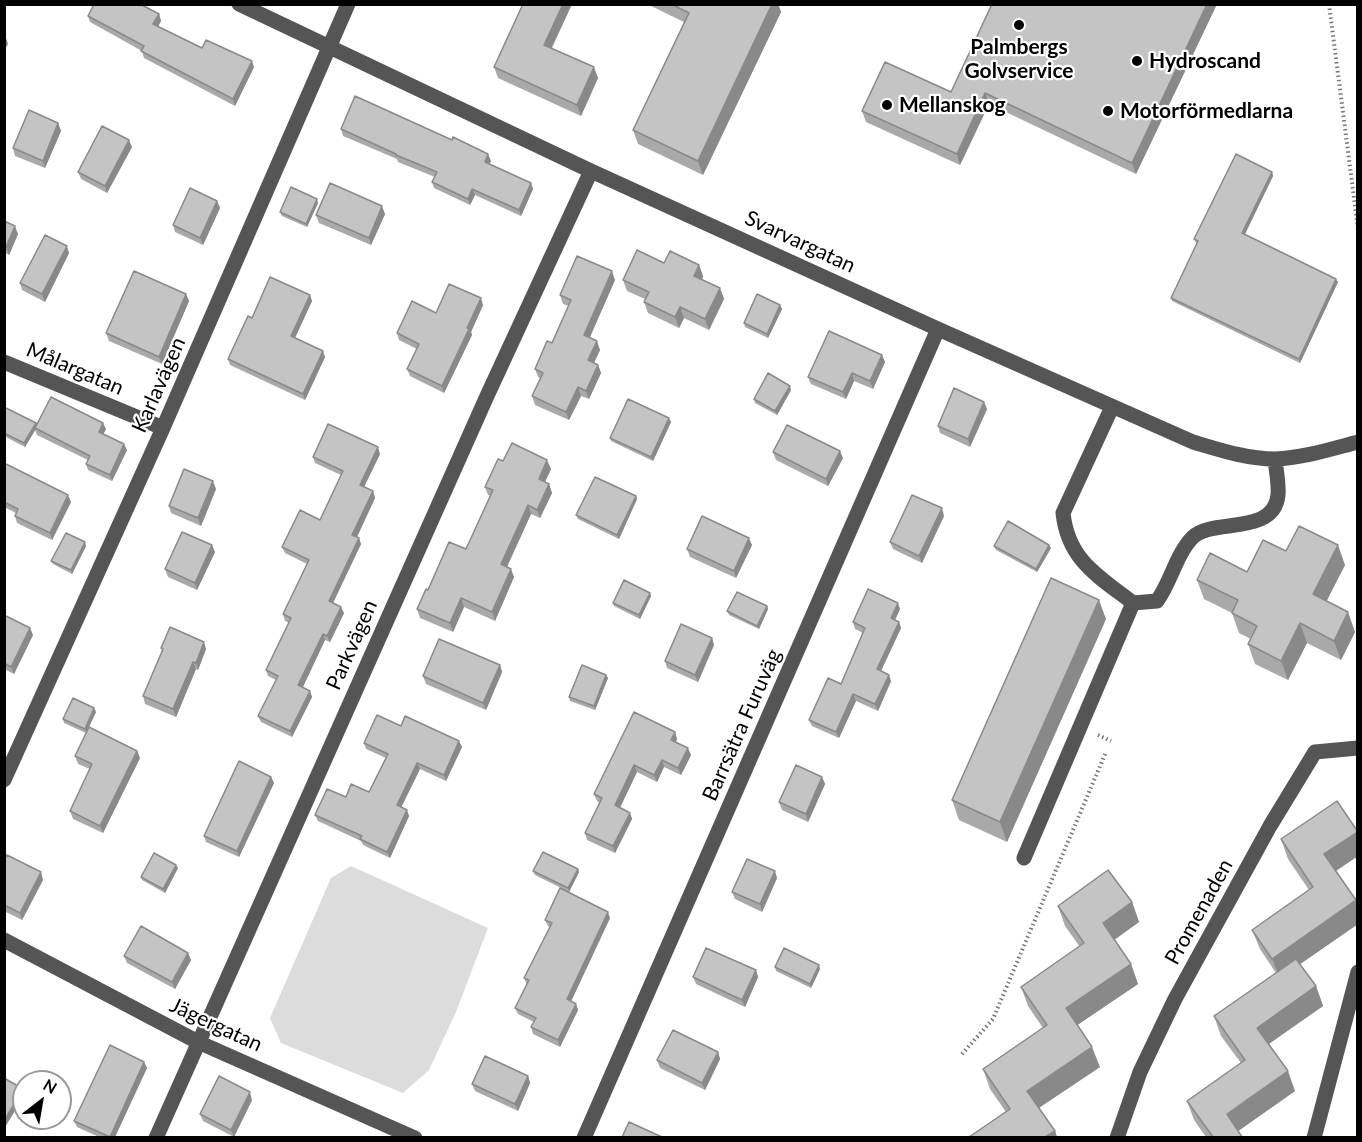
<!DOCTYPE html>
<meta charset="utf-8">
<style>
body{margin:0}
#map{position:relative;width:1362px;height:1142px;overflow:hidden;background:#fff;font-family:Lato,sans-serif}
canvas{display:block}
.frame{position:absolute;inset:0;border:6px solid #000;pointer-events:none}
.north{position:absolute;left:12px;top:1070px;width:60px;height:60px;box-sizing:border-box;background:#fff;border:2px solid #999;border-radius:50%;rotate:31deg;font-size:16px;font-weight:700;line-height:24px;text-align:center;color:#000}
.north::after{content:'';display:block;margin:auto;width:21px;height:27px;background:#000;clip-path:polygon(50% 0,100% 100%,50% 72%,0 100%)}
</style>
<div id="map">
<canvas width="1362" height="1142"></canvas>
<div class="frame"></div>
<div class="north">N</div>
</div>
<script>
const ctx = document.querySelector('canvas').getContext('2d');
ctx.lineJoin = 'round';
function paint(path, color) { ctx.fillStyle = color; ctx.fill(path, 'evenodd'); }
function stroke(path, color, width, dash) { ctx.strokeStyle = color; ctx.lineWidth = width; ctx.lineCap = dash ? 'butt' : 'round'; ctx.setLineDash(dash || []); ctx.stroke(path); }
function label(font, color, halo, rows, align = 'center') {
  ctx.font = font + ' Lato,sans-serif'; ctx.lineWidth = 4.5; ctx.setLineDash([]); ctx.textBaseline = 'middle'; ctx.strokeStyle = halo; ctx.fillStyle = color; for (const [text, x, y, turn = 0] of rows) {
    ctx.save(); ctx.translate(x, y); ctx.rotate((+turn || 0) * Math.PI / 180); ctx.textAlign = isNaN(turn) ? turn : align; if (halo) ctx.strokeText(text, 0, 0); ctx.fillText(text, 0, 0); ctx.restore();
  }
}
const green = new Path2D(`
 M 351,866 L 488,928 L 456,1012 L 429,1070 L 403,1093 L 281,1043 L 270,1018 L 331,878 Z`);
const path = new Path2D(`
 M 1329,4 L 1358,229
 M 1098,735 L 1111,741
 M 962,1054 L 993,1019 L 1106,752`);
const minor = new Path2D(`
 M 239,4 L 591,171 L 938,329 L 1193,442 C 1220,450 1247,459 1275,459 C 1303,458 1331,449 1358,442
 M 4,362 L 163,428
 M 1112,407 L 1063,513 C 1068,560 1098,576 1133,603
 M 4,780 L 163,428 L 348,4
 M 1024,858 L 1133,603 L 1157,601 C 1171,582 1176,554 1193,537 C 1212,518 1274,536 1278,495 C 1279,484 1276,470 1275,459
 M 4,940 L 198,1042 L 415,1138
 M 156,1138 L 487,396 L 591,171
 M 584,1138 L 938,329
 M 1117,1138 L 1140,1072 L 1175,999 L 1270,826 L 1315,752 L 1358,748
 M 1314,1138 L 1358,972`);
const wall = new Path2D(`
 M 523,4 L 572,4 L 552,48 L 598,78 L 581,116 L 498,78 L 494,67 Z
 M 647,4 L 778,4 L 781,12 L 703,175 L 638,144 L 633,130 L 684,22 Z
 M 1217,4 L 1136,174 L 989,104 L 960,165 L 866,122 L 862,111 L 951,92 Z
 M 159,14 L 161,21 L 158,27 L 202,48 L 254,67 L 235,106 L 144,58 L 142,51 L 90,22 L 88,16 Z
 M 58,123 L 61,131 L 45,168 L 15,156 L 13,148 Z
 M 341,129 L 491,161 L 489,164 L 531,183 L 533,189 L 521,216 L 475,195 L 470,205 L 434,188 L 432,182 L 435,177 L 398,162 L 397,159 L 343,136 Z
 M 132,147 L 107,193 L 81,179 L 78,172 Z
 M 1272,172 L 1273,176 L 1245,234 L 1338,282 L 1300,363 L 1172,301 L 1171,298 L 1197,244 L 1196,243 L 1194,239 Z
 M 217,201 L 220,208 L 203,245 L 175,232 L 173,225 Z
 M 318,203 L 307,227 L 282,216 L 280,212 Z
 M 385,214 L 371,245 L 319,223 L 316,215 Z
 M 4,221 L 18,234 L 9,255 L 4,252 Z
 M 69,253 L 45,302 L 22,290 L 20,283 Z
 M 664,263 L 699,265 L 703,276 L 702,280 L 720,288 L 724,299 L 709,330 L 684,318 L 679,328 L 648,313 L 644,302 L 645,299 L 627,291 L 623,280 Z
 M 615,280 L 589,338 L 600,350 L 594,363 L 598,365 L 601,373 L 589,399 L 581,396 L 569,420 L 535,405 L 532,396 L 540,378 L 538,377 L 535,369 L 552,343 L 569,306 L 563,304 L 560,295 Z
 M 186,294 L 189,301 L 162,364 L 109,341 L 106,333 Z
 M 310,295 L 312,301 L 295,338 L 325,357 L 305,400 L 230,365 L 228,359 L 252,318 Z
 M 483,305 L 471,332 L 472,335 L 444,393 L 410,376 L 407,369 L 417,349 L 399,340 L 397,333 L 436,313 Z
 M 780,305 L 782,309 L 768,338 L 745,327 L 744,323 Z
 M 882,355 L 885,362 L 873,389 L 854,381 L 846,399 L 811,384 L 808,377 Z
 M 791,390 L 777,415 L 755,403 L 754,399 Z
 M 984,402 L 987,409 L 970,447 L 940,433 L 938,426 Z
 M 4,407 L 36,423 L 37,425 L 106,429 L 103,434 L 127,450 L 112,481 L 88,470 L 86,464 L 88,460 L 37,435 L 35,430 L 25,447 L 4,436 Z
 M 671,422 L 653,461 L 611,441 L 610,438 Z
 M 773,452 L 843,458 L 828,486 L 776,460 Z
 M 380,454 L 364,487 L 373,491 L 375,498 L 357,537 L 359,538 L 361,544 L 333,603 L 344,613 L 330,642 L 325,640 L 303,687 L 310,691 L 312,697 L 292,737 L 261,722 L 258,716 L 276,680 L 268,676 L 266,670 L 289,623 L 285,621 L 283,614 L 307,564 L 285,553 L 282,547 L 320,520 L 341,475 L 315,463 L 313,457 Z
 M 503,461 L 551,469 L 545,482 L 549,484 L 552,493 L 540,518 L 531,514 L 507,567 L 514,577 L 495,621 L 464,607 L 453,632 L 420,618 L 417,609 L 428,590 L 466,549 L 491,496 L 488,495 L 485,487 Z
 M 4,463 L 71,502 L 52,540 L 17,523 L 15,516 L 16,513 L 4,507 Z
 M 216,489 L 201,526 L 171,513 L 169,506 Z
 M 636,496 L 637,499 L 619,539 L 578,519 L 576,515 Z
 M 944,516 L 922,563 L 893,549 L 890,542 Z
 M 752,545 L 736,578 L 690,557 L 687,549 Z
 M 86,546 L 72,574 L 53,564 L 51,561 Z
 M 994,546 L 1051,548 L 1037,572 L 996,550 Z
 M 1286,551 L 1345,565 L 1326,601 L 1355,632 L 1341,660 L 1307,643 L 1288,680 L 1255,664 L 1248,644 L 1251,639 L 1239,633 L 1232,613 L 1204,599 L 1197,580 L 1247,572 Z
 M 215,552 L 197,590 L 168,577 L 165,569 Z
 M 650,593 L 651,596 L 640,619 L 614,606 L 613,603 Z
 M 767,606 L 768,609 L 759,629 L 729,615 L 727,611 Z
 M 900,609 L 895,620 L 899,622 L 901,628 L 881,671 L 891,681 L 878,711 L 856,701 L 839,738 L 812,726 L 809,720 L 841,684 L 863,633 L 855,629 L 853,622 Z
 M 4,615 L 33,635 L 14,674 L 4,669 Z
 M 1106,619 L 1007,842 L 959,820 L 952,800 Z
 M 712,638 L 714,645 L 698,682 L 667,668 L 665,661 Z
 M 161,648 L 206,649 L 198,670 L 196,669 L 176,717 L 145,704 L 143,696 L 162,651 Z
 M 500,665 L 502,672 L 486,710 L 426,684 L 423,676 Z
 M 606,675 L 608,678 L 595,710 L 570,701 L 569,697 Z
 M 94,708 L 96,712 L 86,733 L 64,723 L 63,719 Z
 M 401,726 L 462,747 L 446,781 L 420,769 L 401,807 L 409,816 L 390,858 L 363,845 L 361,841 L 318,821 L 315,815 L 346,797 L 369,792 L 386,758 L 366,749 L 364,743 Z
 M 675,732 L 677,739 L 676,742 L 691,755 L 681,775 L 664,767 L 657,782 L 637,772 L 620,807 L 630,813 L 632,819 L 615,853 L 587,840 L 585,833 L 600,803 L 597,801 L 594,794 Z
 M 137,751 L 140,758 L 103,833 L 73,819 L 70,811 L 90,769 L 78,764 L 75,756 Z
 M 271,777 L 274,783 L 239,857 L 206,842 L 204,836 Z
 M 822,777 L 825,784 L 808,822 L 782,810 L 779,802 Z
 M 1358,832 L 1358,856 L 1336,871 L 1358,924 L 1300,964 L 1316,986 L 1323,1006 L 1269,1044 L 1295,1091 L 1238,1131 L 1242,1137 L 1206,1137 L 1194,1120 L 1187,1101 L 1241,1063 L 1221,1036 L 1214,1016 L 1276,973 L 1260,949 L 1252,930 L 1309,890 L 1288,859 L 1281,839 Z
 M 4,860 L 43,880 L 22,920 L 4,911 Z
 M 178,868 L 165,893 L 142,880 L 141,877 Z
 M 578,869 L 579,872 L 569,892 L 535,875 L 533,871 Z
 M 777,878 L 762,912 L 735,899 L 732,892 Z
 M 1132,902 L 1139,922 L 1114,940 L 1131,964 L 1138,984 L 1077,1025 L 1100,1067 L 1039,1108 L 1055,1131 L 1057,1137 L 969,1137 L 1006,1112 L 990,1089 L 983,1069 L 1043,1028 L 1028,1006 L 1021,987 L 1080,947 L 1065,926 L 1058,906 Z
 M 610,918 L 571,1001 L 576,1004 L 578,1010 L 560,1047 L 533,1034 L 531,1027 L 534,1022 L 518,1014 L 515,1008 L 527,985 L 524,978 L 550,927 L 548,926 L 545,920 Z
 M 188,953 L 191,960 L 175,989 L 127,963 L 124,956 Z
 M 775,967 L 820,969 L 811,988 L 776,971 Z
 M 756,970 L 758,977 L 745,1007 L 696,984 L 693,977 Z
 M 718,1052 L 720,1059 L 705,1090 L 660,1068 L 657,1060 Z
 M 144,1062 L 147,1068 L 115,1137 L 99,1137 L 77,1127 L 74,1121 Z
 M 528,1076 L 530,1083 L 518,1111 L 475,1091 L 472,1084 Z
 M 252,1100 L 234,1137 L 203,1121 L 200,1114 Z`);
const shadedWall = new Path2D(`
 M 563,4 L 572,4 L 548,55 L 544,45 Z
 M 772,4 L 778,4 L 781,12 L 703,175 L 698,161 Z
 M 1207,4 L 1217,4 L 1136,174 L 1132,163 Z
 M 159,14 L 161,21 L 155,31 L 153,24 Z
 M 6,38 L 8,44 L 4,51 L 4,40 Z
 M 252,61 L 254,67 L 235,106 L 233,99 Z
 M 594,67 L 598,78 L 581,116 L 577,105 Z
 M 985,93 L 989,104 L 960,165 L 957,154 Z
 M 58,123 L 61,131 L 45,168 L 43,161 Z
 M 129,140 L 132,147 L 107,193 L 105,186 Z
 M 488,154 L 491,161 L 487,168 L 485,162 Z
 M 1272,172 L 1273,176 L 1244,236 L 1242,233 Z
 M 531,183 L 533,189 L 521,216 L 519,210 Z
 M 472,189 L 475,195 L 470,205 L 468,199 Z
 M 317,199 L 318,203 L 307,227 L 306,224 Z
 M 217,201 L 220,208 L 203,245 L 200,238 Z
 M 382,206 L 385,214 L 371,245 L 369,238 Z
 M 15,226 L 18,234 L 9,255 L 6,247 Z
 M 67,246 L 69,253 L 45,302 L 42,294 Z
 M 699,265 L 703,276 L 698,287 L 694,276 Z
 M 612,271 L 615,280 L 587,344 L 584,335 Z
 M 1336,279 L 1338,282 L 1300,363 L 1299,359 Z
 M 720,288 L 724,299 L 709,330 L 705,319 Z
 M 186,294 L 189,301 L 162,364 L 159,357 Z
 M 310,295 L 312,301 L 293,342 L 291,336 Z
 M 481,298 L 483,305 L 471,332 L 472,335 L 444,393 L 442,386 Z
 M 780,305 L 782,309 L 768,338 L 767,334 Z
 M 680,307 L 684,318 L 679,328 L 675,317 Z
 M 597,341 L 600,350 L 591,369 L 588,360 Z
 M 323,351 L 325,357 L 305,400 L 303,394 Z
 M 882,355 L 885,362 L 873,389 L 870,381 Z
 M 598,365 L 601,373 L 589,399 L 586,391 Z
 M 852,373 L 854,381 L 846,399 L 843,392 Z
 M 790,386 L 791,390 L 777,415 L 775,411 Z
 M 578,387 L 581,396 L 569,420 L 566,412 Z
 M 984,402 L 987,409 L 970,447 L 968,439 Z
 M 669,418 L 671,422 L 653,461 L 651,457 Z
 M 36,423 L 37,427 L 25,447 L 24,443 Z
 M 103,423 L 106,429 L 101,438 L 99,432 Z
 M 124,444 L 127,450 L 112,481 L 110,475 Z
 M 378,447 L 380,454 L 362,491 L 360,485 Z
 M 840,451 L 843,458 L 828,486 L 826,479 Z
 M 547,460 L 551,469 L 542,488 L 539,479 Z
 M 213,481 L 216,489 L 201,526 L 198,518 Z
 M 549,484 L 552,493 L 540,518 L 537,510 Z
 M 373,491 L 375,498 L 355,541 L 352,535 Z
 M 68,495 L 71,502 L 52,540 L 50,533 Z
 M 636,496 L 637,499 L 619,539 L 617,535 Z
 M 528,505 L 531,514 L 504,573 L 501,564 Z
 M 942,508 L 944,516 L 922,563 L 919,556 Z
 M 359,538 L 361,544 L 331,607 L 329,601 Z
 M 749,538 L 752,545 L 736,578 L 734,571 Z
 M 85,542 L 86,546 L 72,574 L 71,570 Z
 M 212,545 L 215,552 L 197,590 L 195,583 Z
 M 1049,545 L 1051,548 L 1037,572 L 1036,569 Z
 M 1338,545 L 1345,565 L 1320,614 L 1313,594 Z
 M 511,569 L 514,577 L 495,621 L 492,612 Z
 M 650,593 L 651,596 L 640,619 L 639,615 Z
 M 461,598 L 464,607 L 453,632 L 450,623 Z
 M 1099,600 L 1106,619 L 1007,842 L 1000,822 Z
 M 898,603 L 900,609 L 893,624 L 891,618 Z
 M 767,606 L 768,609 L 759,629 L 757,626 Z
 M 341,607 L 344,613 L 330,642 L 327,636 Z
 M 1348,612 L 1355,632 L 1341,660 L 1334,641 Z
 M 899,622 L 901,628 L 879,675 L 877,669 Z
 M 1300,623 L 1307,643 L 1288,680 L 1281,661 Z
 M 30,628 L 33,635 L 14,674 L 11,667 Z
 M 323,634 L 325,640 L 301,691 L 298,685 Z
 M 712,638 L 714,645 L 698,682 L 695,675 Z
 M 204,642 L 206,649 L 198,670 L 196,663 Z
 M 193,662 L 196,669 L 176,717 L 173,709 Z
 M 500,665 L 502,672 L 486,710 L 483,703 Z
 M 606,675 L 608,678 L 595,710 L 594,706 Z
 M 889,675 L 891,681 L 878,711 L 875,704 Z
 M 310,691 L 312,697 L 292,737 L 290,731 Z
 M 853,694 L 856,701 L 839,738 L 836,732 Z
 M 94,708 L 96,712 L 86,733 L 85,729 Z
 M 675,732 L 677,739 L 674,746 L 671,740 Z
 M 459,741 L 462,747 L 446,781 L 444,775 Z
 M 688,748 L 691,755 L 681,775 L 678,768 Z
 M 137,751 L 140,758 L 103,833 L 100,826 Z
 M 662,760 L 664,767 L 657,782 L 654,775 Z
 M 417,763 L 420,769 L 399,812 L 397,805 Z
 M 634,765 L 637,772 L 618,812 L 615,805 Z
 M 271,777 L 274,783 L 239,857 L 237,851 Z
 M 822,777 L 825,784 L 808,822 L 806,814 Z
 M 407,810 L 409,816 L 390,858 L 387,852 Z
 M 630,813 L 632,819 L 615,853 L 613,846 Z
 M 1358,832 L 1358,856 L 1331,874 L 1324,854 Z
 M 176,865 L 178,868 L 165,893 L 163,889 Z
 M 578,869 L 579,872 L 569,892 L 568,888 Z
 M 775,871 L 777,878 L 762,912 L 760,904 Z
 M 41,872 L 43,880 L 22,920 L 20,913 Z
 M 1356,900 L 1358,904 L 1358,924 L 1280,978 L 1272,959 Z
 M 1132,902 L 1139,922 L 1110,943 L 1103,923 Z
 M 608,912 L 610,918 L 569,1006 L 567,999 Z
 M 188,953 L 191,960 L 175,989 L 172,982 Z
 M 1131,964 L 1138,984 L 1073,1028 L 1066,1008 Z
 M 819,965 L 820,969 L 811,988 L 810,984 Z
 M 756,970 L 758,977 L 745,1007 L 742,1000 Z
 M 1316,986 L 1323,1006 L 1264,1047 L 1257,1028 Z
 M 576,1004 L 578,1010 L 560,1047 L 558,1040 Z
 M 1092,1047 L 1100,1067 L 1034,1111 L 1027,1091 Z
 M 718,1052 L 720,1059 L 705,1090 L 702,1083 Z
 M 144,1062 L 147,1068 L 115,1137 L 110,1137 Z
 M 1288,1071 L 1295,1091 L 1234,1134 L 1227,1114 Z
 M 528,1076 L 530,1083 L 518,1111 L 515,1104 Z
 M 23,1089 L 24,1096 L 4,1129 L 4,1121 Z
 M 250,1092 L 252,1100 L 234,1137 L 231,1130 Z
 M 1055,1131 L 1057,1137 L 1045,1137 Z`);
const building = new Path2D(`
 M 94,4 L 140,4 L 159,14 L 153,24 L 202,48 L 206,40 L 252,61 L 233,99 L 141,51 L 144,46 L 88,16 Z
 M 523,4 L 563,4 L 544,45 L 594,67 L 577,105 L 494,67 Z
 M 671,4 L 772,4 L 698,161 L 633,130 L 689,13 Z
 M 992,4 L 1207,4 L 1132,163 L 985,93 L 957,154 L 862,111 L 885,62 L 951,92 Z
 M 355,96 L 452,140 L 453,137 L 488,154 L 485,162 L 531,183 L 519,210 L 472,189 L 468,199 L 432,182 L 437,172 L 396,155 L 396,154 L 341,129 Z
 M 29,110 L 58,123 L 43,161 L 13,148 Z
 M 102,126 L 129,140 L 105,186 L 78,172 Z
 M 1236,154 L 1272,172 L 1242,233 L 1336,279 L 1299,359 L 1171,298 L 1198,241 L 1194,239 Z
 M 330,183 L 382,206 L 369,238 L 316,215 Z
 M 291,187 L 317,199 L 306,224 L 280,212 Z
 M 190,188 L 217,201 L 200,238 L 173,225 Z
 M 4,221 L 15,226 L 6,247 L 4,246 Z
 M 45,235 L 67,246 L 42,294 L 20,283 Z
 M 637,250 L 664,263 L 670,251 L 699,265 L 694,276 L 720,288 L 705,319 L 680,307 L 675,317 L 644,302 L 649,292 L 623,280 Z
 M 577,256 L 612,271 L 584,335 L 597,341 L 588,360 L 598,365 L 586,391 L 578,387 L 566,412 L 532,396 L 543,373 L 535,369 L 547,341 L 552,343 L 571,300 L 560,295 Z
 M 134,271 L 186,294 L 159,357 L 106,333 Z
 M 270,277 L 310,295 L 291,336 L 323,351 L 303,394 L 228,359 L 248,316 L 252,318 Z
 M 449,284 L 481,298 L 467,328 L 469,329 L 442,386 L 407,369 L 419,344 L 397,333 L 412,301 L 436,313 Z
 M 757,294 L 780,305 L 767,334 L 744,323 Z
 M 829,331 L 882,355 L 870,381 L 852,373 L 843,392 L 808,377 Z
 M 768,373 L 790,386 L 775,411 L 754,399 Z
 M 954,388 L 984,402 L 968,439 L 938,426 Z
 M 51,397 L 103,423 L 99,432 L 124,444 L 110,475 L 86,464 L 90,456 L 35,428 Z
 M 628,399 L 669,418 L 651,457 L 610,438 Z
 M 4,407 L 36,423 L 24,443 L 4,433 Z
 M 328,424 L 378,447 L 360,485 L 373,491 L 352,535 L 359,538 L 329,601 L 341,607 L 327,636 L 323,634 L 298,685 L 310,691 L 290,731 L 258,716 L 278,676 L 266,670 L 291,618 L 283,614 L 309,560 L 282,547 L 300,510 L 320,520 L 343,471 L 313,457 Z
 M 787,425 L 840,451 L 826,479 L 773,452 Z
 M 512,443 L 547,460 L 539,479 L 549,484 L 537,510 L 528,505 L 501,564 L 511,569 L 492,612 L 461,598 L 450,623 L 417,609 L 426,589 L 428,590 L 449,542 L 466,549 L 493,490 L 485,487 L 498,459 L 503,461 Z
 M 4,463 L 68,495 L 50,533 L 15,516 L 18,509 L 4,502 Z
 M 184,469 L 213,481 L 198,518 L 169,506 Z
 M 595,477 L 636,496 L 617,535 L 576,515 Z
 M 912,495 L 942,508 L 919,556 L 890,542 Z
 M 702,516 L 749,538 L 734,571 L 687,549 Z
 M 1008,521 L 1049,545 L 1036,569 L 994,546 Z
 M 1299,526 L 1338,545 L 1313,594 L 1348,612 L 1334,641 L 1300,623 L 1281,661 L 1248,644 L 1257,626 L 1232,613 L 1238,600 L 1197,580 L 1210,553 L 1247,572 L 1263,540 L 1286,551 Z
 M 182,532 L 212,545 L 195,583 L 165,569 Z
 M 66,533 L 85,542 L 71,570 L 51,561 Z
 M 1051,578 L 1099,600 L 1000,822 L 952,800 Z
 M 624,580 L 650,593 L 639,615 L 613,603 Z
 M 868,589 L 898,603 L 891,618 L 899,622 L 877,669 L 889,675 L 875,704 L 853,694 L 836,732 L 809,720 L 828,678 L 841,684 L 865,628 L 853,622 Z
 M 737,592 L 767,606 L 757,626 L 727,611 Z
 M 4,615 L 30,628 L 11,667 L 4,663 Z
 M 681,624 L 712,638 L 695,675 L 665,661 Z
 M 170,627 L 204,642 L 196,663 L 193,662 L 173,709 L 143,696 L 163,649 L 161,648 Z
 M 439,639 L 500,665 L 483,703 L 423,676 Z
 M 582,665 L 606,675 L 594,706 L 569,697 Z
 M 73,698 L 94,708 L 85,729 L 63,719 Z
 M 634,712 L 675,732 L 671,740 L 688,748 L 678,768 L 662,760 L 654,775 L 634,765 L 615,805 L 630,813 L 613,846 L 585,833 L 602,798 L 594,794 Z
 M 377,715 L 401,726 L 405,716 L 459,741 L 444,775 L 417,763 L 397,805 L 407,810 L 387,852 L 360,839 L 362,836 L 315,815 L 327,789 L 346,797 L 351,784 L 369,792 L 388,754 L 364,743 Z
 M 89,727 L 137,751 L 100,826 L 70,811 L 92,764 L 75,756 Z
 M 239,761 L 271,777 L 237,851 L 204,836 Z
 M 796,765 L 822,777 L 806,814 L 779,802 Z
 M 1337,801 L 1358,832 L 1324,854 L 1356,900 L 1272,959 L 1252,930 L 1313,887 L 1281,839 Z
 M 543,852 L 578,869 L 568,888 L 533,871 Z
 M 154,853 L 176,865 L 163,889 L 141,877 Z
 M 7,855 L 41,872 L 20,913 L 4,905 L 4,860 Z
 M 747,859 L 775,871 L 760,904 L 732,892 Z
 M 1108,870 L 1132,902 L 1103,923 L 1131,964 L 1066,1008 L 1092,1047 L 1027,1091 L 1055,1131 L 1045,1137 L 969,1137 L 1010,1109 L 983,1069 L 1047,1025 L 1021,987 L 1084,943 L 1058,906 Z
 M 560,888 L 608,912 L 567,999 L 576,1004 L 558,1040 L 531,1027 L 536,1018 L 515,1008 L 529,980 L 524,978 L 552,923 L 545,920 Z
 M 141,926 L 188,953 L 172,982 L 124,956 Z
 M 706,948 L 756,970 L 742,1000 L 693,977 Z
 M 784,948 L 819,965 L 810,984 L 775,967 Z
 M 1296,959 L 1316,986 L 1257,1028 L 1288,1071 L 1227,1114 L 1242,1137 L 1213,1137 L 1187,1101 L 1245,1060 L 1214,1016 Z
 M 673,1030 L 718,1052 L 702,1083 L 657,1060 Z
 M 110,1045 L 144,1062 L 110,1137 L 74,1121 Z
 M 485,1056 L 528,1076 L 515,1104 L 472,1084 Z
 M 219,1076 L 250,1092 L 231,1130 L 200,1114 Z
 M 4,1078 L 23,1089 L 4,1121 Z
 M 629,1122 L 662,1137 L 622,1137 Z`);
const markers = [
 [1019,25,6,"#000"],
 [1137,61,6,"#000"],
 [887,105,6,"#000"],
 [1108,111,6,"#000"]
];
const poiNames = [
 ["Palmbergs",1019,47,"center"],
 ["Golvservice",1019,71,"center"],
 ["Hydroscand",1149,61],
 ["Mellanskog",899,105],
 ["Motorförmedlarna",1120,111]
];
const streetNames = [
 ["Svarvargatan",800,242,25],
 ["Målargatan",75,369,23],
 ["Karlavägen",159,385,-66],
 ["Parkvägen",352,645,-66],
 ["Barrsätra Furuväg",742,725,-66],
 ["Promenaden",1199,912,-61],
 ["Jägergatan",216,1025,25]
];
paint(green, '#dcdcdc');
stroke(path, '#777', 4, [1.5, 3]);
stroke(minor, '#555', 15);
paint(wall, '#a9a9a9');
paint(shadedWall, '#898989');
paint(building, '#c4c4c4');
stroke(building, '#898989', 1.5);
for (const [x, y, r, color] of markers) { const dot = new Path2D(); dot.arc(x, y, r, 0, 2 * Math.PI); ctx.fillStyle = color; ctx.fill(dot); stroke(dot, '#fff', 2); }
label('bold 21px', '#000', '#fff', poiNames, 'left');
label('21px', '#000', '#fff', streetNames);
</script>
